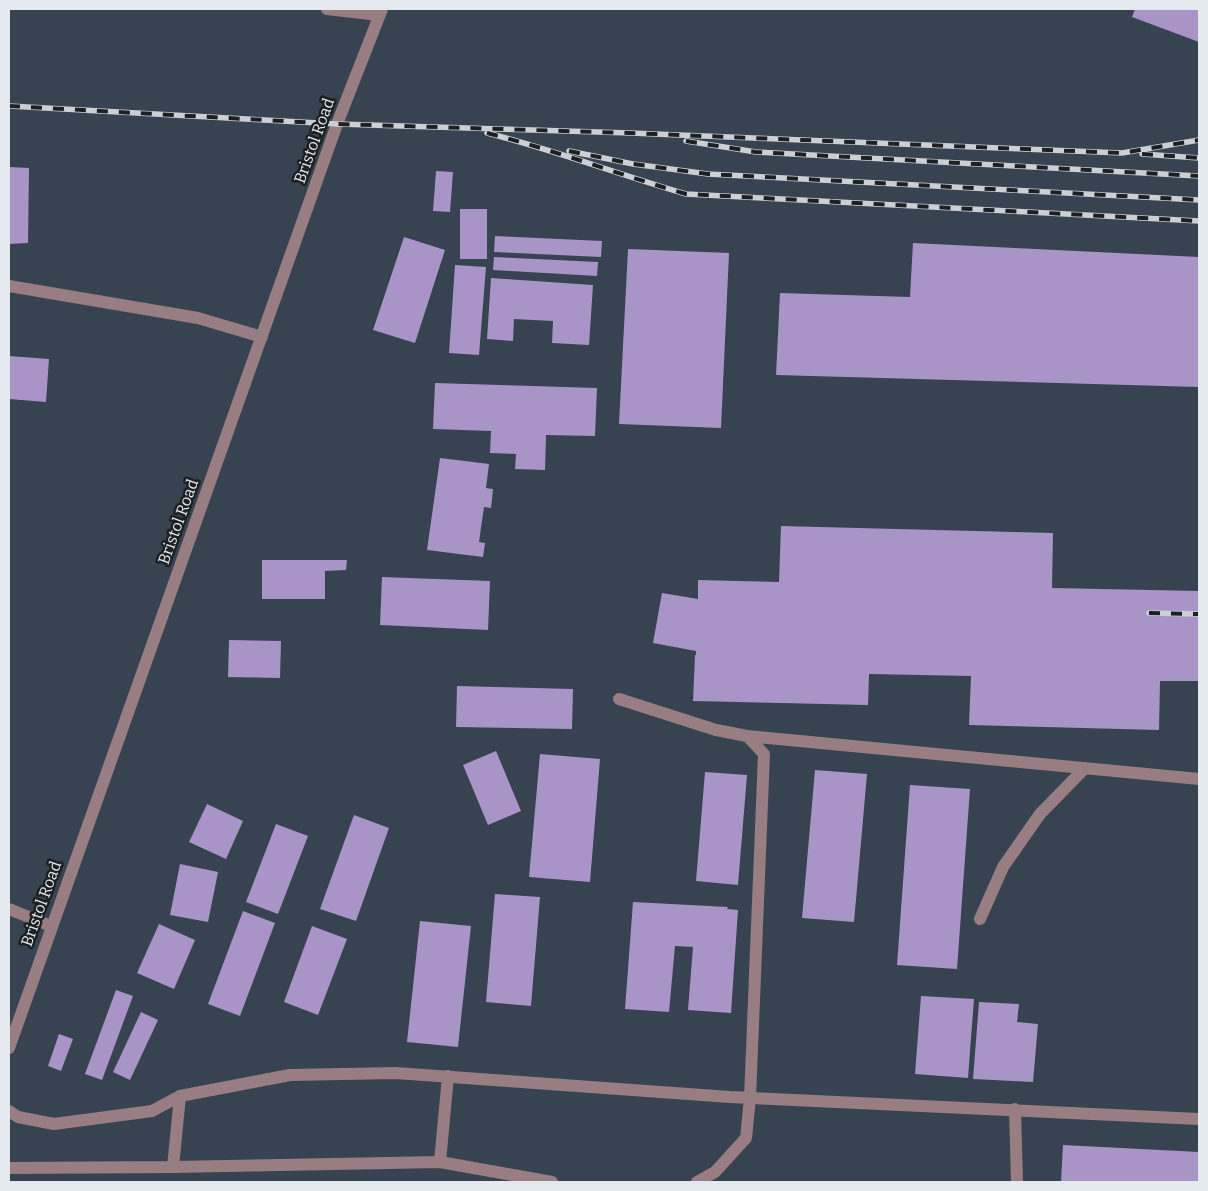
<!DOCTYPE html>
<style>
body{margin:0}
#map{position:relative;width:1208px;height:1191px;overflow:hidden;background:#303941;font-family:Bitter,serif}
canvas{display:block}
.frame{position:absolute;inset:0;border:10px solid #e4e9ef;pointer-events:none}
</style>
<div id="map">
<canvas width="1208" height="1191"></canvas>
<div class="frame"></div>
</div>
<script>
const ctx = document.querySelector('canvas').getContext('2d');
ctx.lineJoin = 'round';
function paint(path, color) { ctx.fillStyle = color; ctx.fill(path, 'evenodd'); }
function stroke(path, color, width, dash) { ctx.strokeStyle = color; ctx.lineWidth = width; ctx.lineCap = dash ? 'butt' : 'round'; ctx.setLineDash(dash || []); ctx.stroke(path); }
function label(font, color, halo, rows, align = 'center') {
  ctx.font = font + ' Bitter,serif'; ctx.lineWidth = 5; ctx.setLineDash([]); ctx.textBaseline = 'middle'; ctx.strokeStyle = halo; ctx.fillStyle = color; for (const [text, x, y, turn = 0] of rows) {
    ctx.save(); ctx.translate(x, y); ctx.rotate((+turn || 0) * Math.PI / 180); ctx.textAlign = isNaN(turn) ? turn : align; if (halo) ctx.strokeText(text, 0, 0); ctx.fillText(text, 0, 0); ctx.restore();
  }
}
const built = new Path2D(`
 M 9,9 L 1199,9 L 1199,1182 L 9,1182 Z`);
const building = new Path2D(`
 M 1135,9 L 1199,9 L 1199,42 L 1132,17 Z
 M 9,167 L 29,168 L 28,243 L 9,244 Z
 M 436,171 L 453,172 L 450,212 L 433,211 Z
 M 460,209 L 487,209 L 487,259 L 460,259 Z
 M 495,236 L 602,241 L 601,257 L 494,252 Z
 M 404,237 L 445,250 L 415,343 L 373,330 Z
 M 913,243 L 1199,257 L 1199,387 L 776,375 L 780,293 L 910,297 Z
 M 628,249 L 729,253 L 721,428 L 619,424 Z
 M 494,257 L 598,262 L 597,276 L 493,270 Z
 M 455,265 L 486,267 L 479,355 L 449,353 Z
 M 491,278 L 593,285 L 589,345 L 552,343 L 553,321 L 514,319 L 513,341 L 487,339 Z
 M 9,356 L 49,359 L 46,402 L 9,399 Z
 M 435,383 L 597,388 L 595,436 L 546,435 L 545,470 L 515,469 L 516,454 L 490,453 L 491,431 L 433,429 Z
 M 440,458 L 489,464 L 486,488 L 493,489 L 491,508 L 484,507 L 479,542 L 485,543 L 483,557 L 427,550 Z
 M 781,526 L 1053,533 L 1052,588 L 1199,591 L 1199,681 L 1160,681 L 1159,730 L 969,725 L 971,676 L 869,674 L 868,705 L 693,701 L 695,655 L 696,655 L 696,651 L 653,643 L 662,593 L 698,599 L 698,580 L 779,582 Z
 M 262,560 L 347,560 L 346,570 L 325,571 L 325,599 L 262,599 Z
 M 382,577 L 490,581 L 488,630 L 380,625 Z
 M 229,640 L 281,641 L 280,678 L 228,677 Z
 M 457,686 L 573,689 L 572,729 L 456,727 Z
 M 496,751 L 521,811 L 488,825 L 463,765 Z
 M 540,754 L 600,759 L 590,882 L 529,877 Z
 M 815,770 L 867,774 L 854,922 L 802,918 Z
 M 705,772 L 747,775 L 738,885 L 696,881 Z
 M 910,785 L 970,789 L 957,969 L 897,965 Z
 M 207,804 L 243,821 L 226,859 L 189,842 Z
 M 354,815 L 389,828 L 356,921 L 320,909 Z
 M 276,824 L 308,836 L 278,914 L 246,902 Z
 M 180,864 L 218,872 L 208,922 L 170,915 Z
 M 495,894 L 540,897 L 531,1006 L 486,1002 Z
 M 633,902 L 728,907 L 727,909 L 738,910 L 731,1013 L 688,1010 L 693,947 L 675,946 L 669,1012 L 625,1009 Z
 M 243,911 L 275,923 L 240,1016 L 208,1004 Z
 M 420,921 L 471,926 L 458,1047 L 407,1042 Z
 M 159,924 L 195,940 L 174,989 L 137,973 Z
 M 312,926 L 347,939 L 318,1015 L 284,1002 Z
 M 116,990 L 133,996 L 102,1080 L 85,1074 Z
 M 921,996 L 974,999 L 968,1078 L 915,1074 Z
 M 979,1002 L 1019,1004 L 1017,1022 L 1038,1024 L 1033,1082 L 973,1079 Z
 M 141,1012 L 158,1020 L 130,1080 L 113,1072 Z
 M 59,1034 L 73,1039 L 61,1071 L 48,1066 Z
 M 1063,1145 L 1199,1152 L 1199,1182 L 1061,1182 Z`);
const minor = new Path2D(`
 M 327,9 L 379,15
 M 9,286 L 198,318 L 262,337
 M 619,699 L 716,730 L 747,736 L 764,754 L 750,1098 L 746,1138 L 715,1172 L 697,1182
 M 747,736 L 1199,779
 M 9,909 L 51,926
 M 980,919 L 1003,867 L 1040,814 L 1085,768
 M 9,1048 L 337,124 L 382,9
 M 1015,1109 L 1017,1182
 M 9,1111 L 18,1117 L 54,1124 L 152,1111 L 180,1096 L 290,1075 L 396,1073 L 730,1097 L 1199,1119
 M 440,1162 L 552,1182
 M 173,1167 L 180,1096
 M 9,1168 L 173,1167 L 440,1162 L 448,1076`);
const rail = new Path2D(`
 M 9,106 L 337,124 L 630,133 L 1122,153 L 1199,140
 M 487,133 C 555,150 620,175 686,194 L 1199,221
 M 686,141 L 756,152 L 1199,176
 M 569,151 L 633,164 L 708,174 L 1199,200
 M 1142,154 L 1199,158
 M 1149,613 L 1199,614`);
const streetNames = [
 ["Bristol Road",315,141,-70],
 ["Bristol Road",179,522,-70],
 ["Bristol Road",42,904,-70]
];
paint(built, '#374350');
paint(building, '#a894c6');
stroke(minor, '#987d82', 12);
stroke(rail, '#cbd0d6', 5.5);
stroke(rail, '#1c2023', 4, [11]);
label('16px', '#e4e9ef', '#1c2023', streetNames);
</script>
